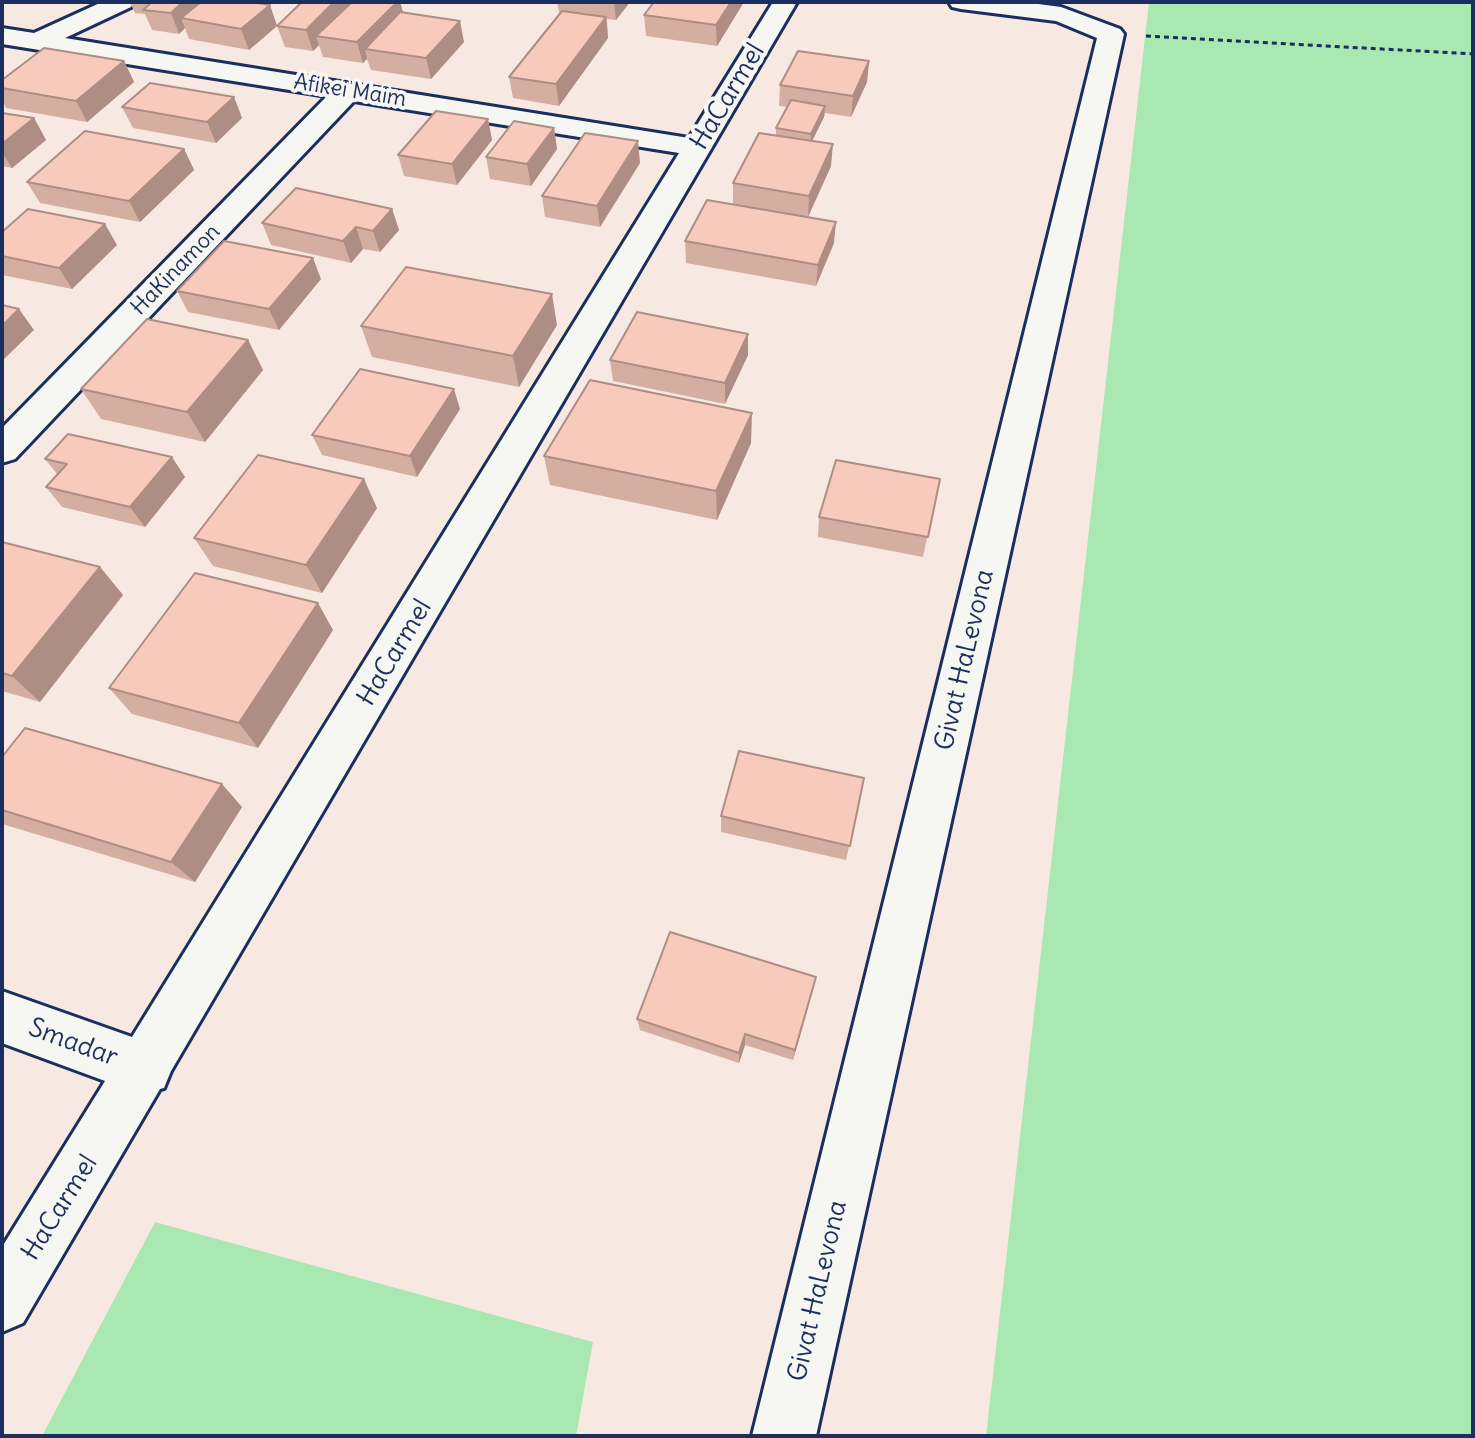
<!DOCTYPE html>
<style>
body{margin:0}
#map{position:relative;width:1475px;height:1438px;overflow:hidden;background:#f7e9e2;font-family:Delius,sans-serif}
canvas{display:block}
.frame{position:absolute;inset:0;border:4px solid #1b2f5e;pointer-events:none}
</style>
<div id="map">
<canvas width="1475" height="1438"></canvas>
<div class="frame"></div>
</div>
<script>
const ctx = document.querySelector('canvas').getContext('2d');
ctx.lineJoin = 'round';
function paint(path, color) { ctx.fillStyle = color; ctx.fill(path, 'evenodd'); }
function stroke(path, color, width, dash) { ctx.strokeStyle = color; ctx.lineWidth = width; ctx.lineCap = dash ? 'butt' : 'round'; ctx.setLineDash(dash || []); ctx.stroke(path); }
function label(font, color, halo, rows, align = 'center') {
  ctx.font = font + ' Delius,sans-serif'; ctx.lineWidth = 8; ctx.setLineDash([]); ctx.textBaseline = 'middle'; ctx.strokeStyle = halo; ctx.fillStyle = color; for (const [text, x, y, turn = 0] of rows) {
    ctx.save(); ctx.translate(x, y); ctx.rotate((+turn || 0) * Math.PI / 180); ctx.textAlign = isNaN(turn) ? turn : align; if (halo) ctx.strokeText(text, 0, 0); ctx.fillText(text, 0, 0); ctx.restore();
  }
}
const green = new Path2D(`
 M 1149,2 L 1473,2 L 1473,1436 L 986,1436 Z
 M 155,1222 L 593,1342 L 576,1436 L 42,1436 Z`);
const path = new Path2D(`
 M 1146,36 L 1473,54`);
const minor = new Path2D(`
 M 102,2 L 134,2 L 131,7 L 65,38 L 689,138 L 773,2 L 797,2 L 171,1071 L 164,1088 L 160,1089 L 23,1323 L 2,1332 L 2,1247 L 105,1081 L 2,1043 L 2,991 L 132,1037 L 679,153 L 354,101 L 15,459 L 2,463 L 2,428 L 327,96 L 2,44 L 2,28 L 34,33 Z
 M 949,2 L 1023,2 L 1061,7 L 1120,29 L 1124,34 L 816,1436 L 752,1436 L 1097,38 L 1056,21 L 961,9 L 952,7 Z`);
const wall = new Path2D(`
 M 130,2 L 251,2 L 270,5 L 277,26 L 249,50 L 189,39 L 185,28 L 179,34 L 152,30 L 145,14 L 135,13 Z
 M 302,2 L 400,2 L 403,12 L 464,42 L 431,79 L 371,70 L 367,59 L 363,63 L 323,57 L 319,45 L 313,51 L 285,47 L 277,26 Z
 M 557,2 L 630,2 L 616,20 L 607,19 L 608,38 L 559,106 L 513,98 L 509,77 L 561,12 L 559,12 Z
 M 654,2 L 744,2 L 717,46 L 646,36 L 644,15 Z
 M 124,61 L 134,82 L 87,122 L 6,108 L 2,100 L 2,80 Z
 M 869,61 L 867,82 L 851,117 L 825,113 L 824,117 L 812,141 L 831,166 L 808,217 L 733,204 L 733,183 L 776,136 L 776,128 L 788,107 L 779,106 L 780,85 Z
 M 234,97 L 242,118 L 216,143 L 133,128 L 122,107 Z
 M 2,113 L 34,118 L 46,140 L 12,168 L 2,166 Z
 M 488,119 L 492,140 L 457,185 L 404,176 L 398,155 Z
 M 554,128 L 557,149 L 531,186 L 490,179 L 486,157 Z
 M 184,149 L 194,170 L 140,222 L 40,203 L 27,182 Z
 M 640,163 L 600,227 L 545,217 L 542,196 Z
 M 392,209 L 399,230 L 380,252 L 363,249 L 351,263 L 271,245 L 262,223 Z
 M 2,232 L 117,245 L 72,289 L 2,275 Z
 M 685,241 L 834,243 L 816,286 L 686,263 Z
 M 321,279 L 279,330 L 188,312 L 177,291 Z
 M 557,325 L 519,387 L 372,357 L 361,326 Z
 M 248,340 L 263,370 L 205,442 L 101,419 L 81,389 Z
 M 748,355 L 725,404 L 613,381 L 610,360 Z
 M 460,409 L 417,477 L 322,455 L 312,435 Z
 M 751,443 L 717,520 L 550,485 L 544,456 Z
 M 45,459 L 185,477 L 145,527 L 62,507 L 46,487 L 57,474 Z
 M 940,479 L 923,557 L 818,537 L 819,517 Z
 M 377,508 L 322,593 L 213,566 L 194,538 Z
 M 2,542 L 100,567 L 123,595 L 40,702 L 2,691 Z
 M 333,630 L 258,748 L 132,714 L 109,688 Z
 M 2,757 L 242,807 L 195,882 L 2,824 Z
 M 864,778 L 846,860 L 721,832 L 721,816 Z
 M 816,978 L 793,1060 L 745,1045 L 739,1063 L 640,1030 L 637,1019 Z`);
const shadedWall = new Path2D(`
 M 183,2 L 206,2 L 181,18 L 185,28 L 179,34 L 171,13 Z
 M 334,2 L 360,2 L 316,36 L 319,45 L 313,51 L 306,30 Z
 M 397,2 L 400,2 L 405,20 L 365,49 L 367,59 L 363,63 L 357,42 Z
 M 614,2 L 630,2 L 616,20 Z
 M 731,2 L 744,2 L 717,46 L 716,25 Z
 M 270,5 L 277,26 L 249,50 L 241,29 Z
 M 606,17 L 608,38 L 559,106 L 556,84 Z
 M 460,21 L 464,42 L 431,79 L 426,58 Z
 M 124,61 L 134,82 L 87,122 L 76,101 Z
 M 869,61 L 867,82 L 851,117 L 853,96 Z
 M 234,97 L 242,118 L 216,143 L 207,122 Z
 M 825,106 L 824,117 L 810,145 L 811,134 Z
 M 34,118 L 46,140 L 12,168 L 2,152 L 2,144 Z
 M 488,119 L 492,140 L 457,185 L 452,164 Z
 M 554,128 L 557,149 L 531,186 L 527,164 Z
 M 638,141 L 640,163 L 600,227 L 597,206 Z
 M 833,144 L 831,166 L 808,217 L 809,196 Z
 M 184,149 L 194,170 L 140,222 L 129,201 Z
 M 392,209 L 399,230 L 380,252 L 373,231 Z
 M 836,222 L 834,243 L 816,286 L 818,265 Z
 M 105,224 L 117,245 L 72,289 L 59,268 Z
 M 356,227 L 363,249 L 351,263 L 343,241 Z
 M 313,258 L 321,279 L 279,330 L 269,309 Z
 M 552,294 L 557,325 L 519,387 L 513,356 Z
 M 19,309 L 34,330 L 2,361 L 2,326 Z
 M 748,334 L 748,355 L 725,404 L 725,383 Z
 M 248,340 L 263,370 L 205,442 L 187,412 Z
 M 454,389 L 460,409 L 417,477 L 410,456 Z
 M 752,413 L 751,443 L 717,520 L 716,491 Z
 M 172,457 L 185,477 L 145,527 L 130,507 Z
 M 364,479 L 377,508 L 322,593 L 306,565 Z
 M 100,567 L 123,595 L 40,702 L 12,676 Z
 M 318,603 L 333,630 L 258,748 L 239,723 Z
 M 222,784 L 242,807 L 195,882 L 171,862 Z
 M 816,977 L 813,989 L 793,1060 L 795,1050 Z
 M 745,1034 L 745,1045 L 739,1063 L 739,1053 Z`);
const building = new Path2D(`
 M 152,2 L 183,2 L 171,13 L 143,10 Z
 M 201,2 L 251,2 L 270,5 L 241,29 L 181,18 Z
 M 302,2 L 334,2 L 306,30 L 277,26 Z
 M 352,2 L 397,2 L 357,42 L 316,36 Z
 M 654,2 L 731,2 L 716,25 L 644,15 Z
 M 562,11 L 606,17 L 556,84 L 509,77 Z
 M 400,12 L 460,21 L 426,58 L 365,49 Z
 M 44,48 L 124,61 L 76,101 L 2,88 L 2,80 Z
 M 798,51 L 869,61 L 853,96 L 780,85 Z
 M 150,83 L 234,97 L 207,122 L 122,107 Z
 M 791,100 L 825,106 L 811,134 L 776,128 Z
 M 436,111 L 488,119 L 452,164 L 398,155 Z
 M 2,113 L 34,118 L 2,144 Z
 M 514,121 L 554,128 L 527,164 L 486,157 Z
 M 85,131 L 184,149 L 129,201 L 27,182 Z
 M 585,133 L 638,141 L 597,206 L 542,196 Z
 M 759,133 L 833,144 L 809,196 L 733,183 Z
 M 296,188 L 392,209 L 373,231 L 356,227 L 343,241 L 262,223 Z
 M 707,200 L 836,222 L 818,265 L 685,241 Z
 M 28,209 L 105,224 L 59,268 L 2,256 L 2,232 Z
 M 224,241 L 313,258 L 269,309 L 177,291 Z
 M 406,267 L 552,294 L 513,356 L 361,326 Z
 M 2,305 L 19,309 L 2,326 Z
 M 637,312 L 748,334 L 725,383 L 610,360 Z
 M 147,319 L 248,340 L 187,412 L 81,389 Z
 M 360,369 L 454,389 L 410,456 L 312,435 Z
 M 590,380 L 752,413 L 716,491 L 544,456 Z
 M 68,434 L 172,457 L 130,507 L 46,487 L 67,464 L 45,459 Z
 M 258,455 L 364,479 L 306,565 L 194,538 Z
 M 836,460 L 940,479 L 928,537 L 819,517 Z
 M 2,542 L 100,567 L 12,676 L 2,673 Z
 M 195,573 L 318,603 L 239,723 L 109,688 Z
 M 25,728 L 222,784 L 171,862 L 2,810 L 2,757 Z
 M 739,751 L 864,778 L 850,846 L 721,816 Z
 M 670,932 L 816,977 L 795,1050 L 745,1034 L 739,1053 L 637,1019 Z`);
const farStreetnames = [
 ["Afikei Maim",350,91,9],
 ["HaKinamon",176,270,-46]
];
const streetNames = [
 ["HaCarmel",728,97,-59],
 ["HaCarmel",395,653,-59],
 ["Givat HaLevona",965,660,-77],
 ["Smadar",73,1043,20],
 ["HaCarmel",60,1208,-58],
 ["Givat HaLevona",818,1291,-77]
];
paint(green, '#a9e9b1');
stroke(minor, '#1b2f5e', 6);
stroke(path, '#1b2f5e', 3, [5, 4]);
paint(minor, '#f6f6f2');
paint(wall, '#d5aea2');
paint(shadedWall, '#ae8d84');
paint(building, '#f8cabc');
stroke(building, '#ae8d84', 2);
label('22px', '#1b2f5e', '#f6f6f2', farStreetnames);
label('26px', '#1b2f5e', '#f6f6f2', streetNames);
</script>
